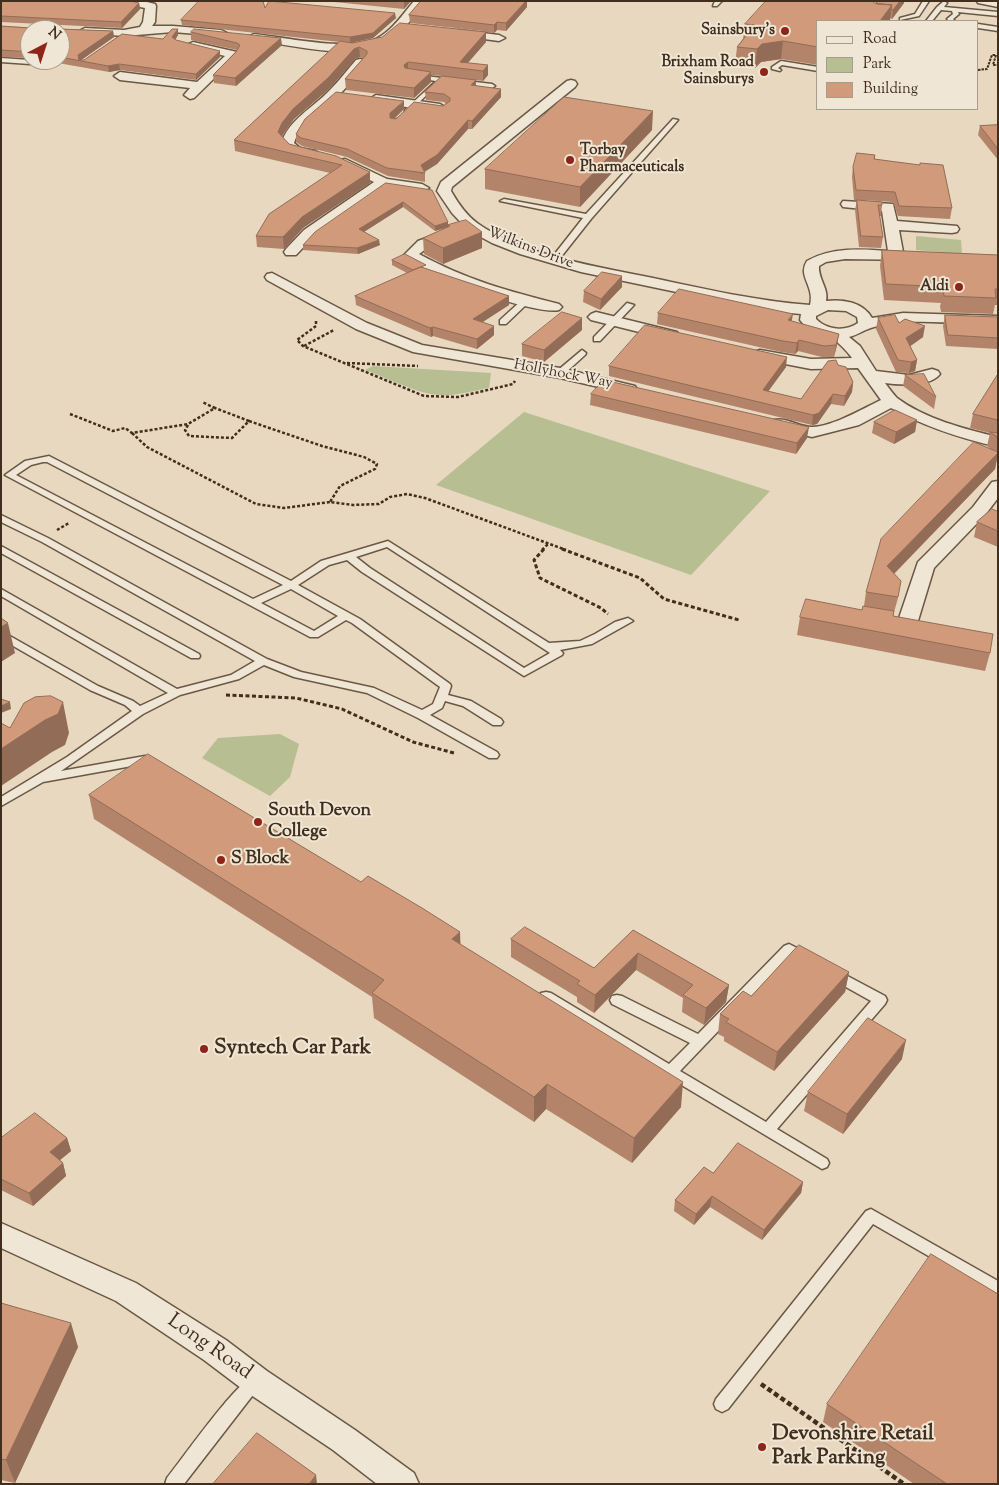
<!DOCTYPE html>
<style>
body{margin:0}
#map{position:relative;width:999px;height:1485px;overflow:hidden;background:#e7d8bf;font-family:"Sorts Mill Goudy",serif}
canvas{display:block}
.frame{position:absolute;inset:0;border:2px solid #412e1c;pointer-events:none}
.legend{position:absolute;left:816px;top:20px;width:162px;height:90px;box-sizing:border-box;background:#efe6d5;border:1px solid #a99c8b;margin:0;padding:6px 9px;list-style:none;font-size:15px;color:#412e1c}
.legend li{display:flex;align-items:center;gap:10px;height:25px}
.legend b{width:25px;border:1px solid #a99c8b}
.north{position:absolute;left:20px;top:20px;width:50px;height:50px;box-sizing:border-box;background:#efe6d5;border:1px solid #a99c8b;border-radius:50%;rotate:40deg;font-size:14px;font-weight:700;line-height:20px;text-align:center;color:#412e1c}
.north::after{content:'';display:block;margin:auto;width:18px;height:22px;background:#8f2418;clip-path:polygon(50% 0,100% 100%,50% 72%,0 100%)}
</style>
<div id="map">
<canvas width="999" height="1485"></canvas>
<div class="frame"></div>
<ul class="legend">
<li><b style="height:6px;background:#efe6d5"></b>Road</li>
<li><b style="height:14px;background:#b7be91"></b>Park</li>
<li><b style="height:14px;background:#d09a7b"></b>Building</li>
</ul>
<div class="north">N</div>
</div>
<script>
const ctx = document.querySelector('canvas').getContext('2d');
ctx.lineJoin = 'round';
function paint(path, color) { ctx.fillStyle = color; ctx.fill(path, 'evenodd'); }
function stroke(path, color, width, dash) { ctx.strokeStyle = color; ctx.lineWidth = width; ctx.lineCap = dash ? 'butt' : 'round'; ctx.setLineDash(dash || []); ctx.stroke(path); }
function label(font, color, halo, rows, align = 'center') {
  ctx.font = font + ' "Sorts Mill Goudy",serif'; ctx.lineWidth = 4; ctx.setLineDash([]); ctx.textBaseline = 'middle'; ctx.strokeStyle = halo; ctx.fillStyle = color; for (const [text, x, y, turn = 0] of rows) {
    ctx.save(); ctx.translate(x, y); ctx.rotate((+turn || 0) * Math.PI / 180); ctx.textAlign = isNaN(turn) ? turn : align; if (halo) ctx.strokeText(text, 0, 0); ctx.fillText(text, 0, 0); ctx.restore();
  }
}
const green = new Path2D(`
 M 916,236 L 961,240 L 962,254 L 916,250 Z
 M 373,366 L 491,373 L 489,388 C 473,391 456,396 439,395 C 415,393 388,378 365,370 Z
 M 524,412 L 770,491 L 691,575 L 436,485 Z
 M 280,734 L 299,744 L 290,777 L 270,796 L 202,758 L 218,738 Z`);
const pathFar3 = new Path2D(`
 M 978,70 L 987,69 L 992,55 L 996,55 L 993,65 L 998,65`);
const pathFar2 = new Path2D(`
 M 316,321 L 316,326 L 297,340 L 303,346 L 424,396 L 458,397 L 513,384 L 515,381
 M 304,346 L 334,330
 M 347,363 L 418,366
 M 70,414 L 113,431 L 125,428 L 132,433 L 188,424 L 215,408 L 202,402
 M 249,421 L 322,446 L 364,457 L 377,464 L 375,469 L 340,486 L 330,502 L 353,505 L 379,504 L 390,497 L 407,494 L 425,498 L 566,550
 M 188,425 L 185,430 L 189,436 L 232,438 L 249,421 L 215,408
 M 132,433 L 147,447 L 256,504 L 284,508 L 330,502
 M 57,530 L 69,523
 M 542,550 L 549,543`);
const pathFar1 = new Path2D(`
 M 544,549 L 534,560 L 540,578 L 601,608 L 608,614
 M 562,549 L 640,578 L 664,599 L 739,620
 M 226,695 L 296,698 L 342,709 L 413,742 L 454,753`);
const path = new Path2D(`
 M 761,1384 L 904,1484`);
const lane = new Path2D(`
 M 715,1 L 722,1 L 717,6 L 713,6 Z
 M 923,1 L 929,1 L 919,16 L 900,20 L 900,18 L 915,14 Z
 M 944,1 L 947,3 L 944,7 L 998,12 L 998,16 L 958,12 L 959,14 L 953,19 L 955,21 L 949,21 L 947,19 L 953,14 L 952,11 L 941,10 L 932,21 L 926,21 L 937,7 Z
 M 978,24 L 998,27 L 998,31 L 978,28 Z
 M 1,58 L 30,60 L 33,62 L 30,64 L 1,62 Z
 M 781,61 L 818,67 L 818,71 L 782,65 L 778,68 L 781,70 L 780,71 L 772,69 L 772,67 Z
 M 417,75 L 492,84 L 495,86 L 492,88 L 437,81 L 439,83 L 438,84 L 409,112 L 405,112 L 405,110 L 436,81 L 415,78 L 414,77 Z
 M 673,119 L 678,120 L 591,219 L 557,262 L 550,260 L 583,218 L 500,201 L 504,199 L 586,214 Z
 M 522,300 L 529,302 L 506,324 L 500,324 L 500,320 Z
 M 627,303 L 634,305 L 600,341 L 594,341 L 594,337 Z
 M 582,350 L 586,353 L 585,355 L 563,375 L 557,375 L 557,371 Z
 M 49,456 L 291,581 L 321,561 L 388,541 L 549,643 L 580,641 L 595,634 L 615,622 L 628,618 L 633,621 L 592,644 L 560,650 L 563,653 L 562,655 L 524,676 L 362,572 L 347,560 L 329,565 L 298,585 L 360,619 L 450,684 L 451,686 L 448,695 L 471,701 L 501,719 L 503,722 L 501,725 L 493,725 L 463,706 L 445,701 L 442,708 L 430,715 L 497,752 L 499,755 L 497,758 L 489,758 L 418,718 L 367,693 L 294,677 L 264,665 L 239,679 L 180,695 L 143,714 L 61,771 L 145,756 L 156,761 L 158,764 L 156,767 L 152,768 L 143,764 L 43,782 L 1,806 L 1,797 L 67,757 L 132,711 L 125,705 L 90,690 L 1,639 L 1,631 L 98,686 L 133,701 L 140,706 L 168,693 L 1,596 L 1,589 L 177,689 L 231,675 L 255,661 L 42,542 L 1,522 L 1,515 L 48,538 L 267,659 L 301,672 L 374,688 L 422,710 L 433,704 L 440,687 L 352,623 L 346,620 L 318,637 L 310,637 L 5,475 L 25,461 ZM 43,462 L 47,462 L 283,585 L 253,599 L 16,475 L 31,465 ZM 387,547 L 550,653 L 524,668 L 370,568 L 356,557 ZM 291,589 L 338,616 L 314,631 L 261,603 Z
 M 1,546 L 199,654 L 200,656 L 199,658 L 191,658 L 1,553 Z
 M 789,944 L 811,955 L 812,958 L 811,961 L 806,963 L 790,956 L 680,1071 L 766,1122 L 871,1001 L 828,977 L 827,974 L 828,971 L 833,969 L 838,971 L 885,996 L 887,1000 L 885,1004 L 777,1129 L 827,1159 L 829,1163 L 827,1167 L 822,1169 L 541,1001 L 539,997 L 541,993 L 546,992 L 551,993 L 669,1064 L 690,1043 L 612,1004 L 610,1000 L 612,996 L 617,995 L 622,996 L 698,1034 L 784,946 Z
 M 871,1209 L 998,1281 L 998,1296 L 873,1224 L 728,1409 L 722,1412 L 716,1409 L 714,1404 L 716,1399 L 866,1211 Z
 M 255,1375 L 261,1377 L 263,1382 L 184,1484 L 165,1484 L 167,1478 C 183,1458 236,1382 255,1375 Z`);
const street = new Path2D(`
 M 120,1 L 143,1 L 155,4 L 156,6 L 155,22 L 152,26 L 173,26 L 221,30 L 227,33 L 221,36 L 173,32 L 124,36 L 81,33 L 79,31 L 85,28 L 124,30 L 140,27 L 143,22 L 145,8 L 121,3 Z
 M 414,1 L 425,1 C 414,16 400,37 383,45 C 348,60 291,45 254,40 L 248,37 L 254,34 C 283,37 351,52 376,39 C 392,31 403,14 414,1 Z
 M 977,1 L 998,1 L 998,7 L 978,3 Z
 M 458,30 L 499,35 L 505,38 L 499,41 L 454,35 L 452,33 Z
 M 193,42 L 237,52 L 239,54 L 194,98 L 190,99 L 184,95 L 190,88 L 120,80 L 114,76 L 120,72 L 197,82 L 225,56 L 189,47 L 187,45 Z
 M 360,59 L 364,60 L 366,63 L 364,66 C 356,75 348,86 339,95 C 324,111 301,121 294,143 L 300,148 L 316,151 L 318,154 L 316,157 C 303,160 288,154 281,144 C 289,119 313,108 330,90 C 339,81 347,70 356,60 Z
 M 571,80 L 575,81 L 577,84 L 575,87 L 452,187 L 451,191 C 458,203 466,215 477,223 C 519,254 602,268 653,278 C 705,289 757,301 810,305 C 815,286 797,276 807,261 C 832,247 861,249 888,251 L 882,211 L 843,207 L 841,204 L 843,201 L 893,204 L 897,221 L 957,226 L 959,229 L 957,232 L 952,233 L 899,230 L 903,252 L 914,254 L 916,257 L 914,260 L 845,259 L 826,262 L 819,266 C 818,279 829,289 826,301 C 843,299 863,302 872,318 L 903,313 L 998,316 L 998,326 C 959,324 911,317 874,327 C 865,329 858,335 849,337 L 860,346 L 876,371 L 909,375 L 932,369 L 938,371 L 940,374 C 931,387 899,385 885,383 C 889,388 893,394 897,398 C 925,419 965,429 998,437 L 998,447 C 960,438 925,427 891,408 L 859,425 L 812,437 L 774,428 L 772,424 L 774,420 C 787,417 799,427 812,427 C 834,426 862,409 881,400 L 858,368 L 811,369 L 754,358 L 752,355 L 754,352 L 760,350 L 811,359 L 852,358 C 847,351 839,343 832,338 C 820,331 809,332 800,320 L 801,314 L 767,311 L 581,272 L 520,254 L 492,243 L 468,230 L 452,213 L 437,191 L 441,182 L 567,81 ZM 828,310 L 846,311 L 857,317 L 858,323 C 845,332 827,330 816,319 L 816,316 Z
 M 376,95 L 440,104 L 446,108 L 440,112 L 372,102 L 370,99 Z
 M 345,159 L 387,179 L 422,184 L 429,188 L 422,192 L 386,186 L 314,236 L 296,255 L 286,255 L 284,252 L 286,249 L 304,230 L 374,182 L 340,166 L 338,163 L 340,160 Z
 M 449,230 L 454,231 L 456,234 L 454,237 L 433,244 L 419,254 C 467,280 508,291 559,304 L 562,307 L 559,310 C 537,316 417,274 404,255 L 418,241 Z
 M 272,273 L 367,323 L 422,345 L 560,368 L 635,386 L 637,389 L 635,392 L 629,394 L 560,378 L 413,352 L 356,329 L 267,280 L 265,277 L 267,274 Z
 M 596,312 L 677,332 L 679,335 L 677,338 L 671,340 L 591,320 L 588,317 L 591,314 Z
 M 998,481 L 998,498 L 985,515 L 934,568 L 917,624 L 914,628 L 907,630 L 900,628 L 897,624 L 918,562 L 973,507 L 992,482 Z
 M 1,1223 L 136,1283 L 226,1340 L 267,1371 L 355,1430 L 414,1473 L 419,1484 L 377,1484 L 333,1450 L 245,1391 L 204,1360 L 116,1301 L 1,1248 Z`);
const wall = new Path2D(`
 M 1,1 L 139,3 L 140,9 L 122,28 L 1,22 Z
 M 324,1 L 411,1 L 404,9 Z
 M 421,1 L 527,1 L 527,7 L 506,31 L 497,30 L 494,33 L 486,32 L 486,42 L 468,63 L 488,65 L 488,75 L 483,81 L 476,80 L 476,86 L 501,97 L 472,129 L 468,129 L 437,164 L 424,172 L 425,173 L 425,182 L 388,176 L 347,157 L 302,146 L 296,142 L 296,134 L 404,109 L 394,118 L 443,106 L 446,104 L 444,102 L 426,100 L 425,92 L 442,76 L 431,75 L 431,82 L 414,98 L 346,90 L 345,79 L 363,59 L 360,57 L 355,59 L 329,89 L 294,119 L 282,137 L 289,144 L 370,172 L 370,183 L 303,228 L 284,249 L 257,247 L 256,236 L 330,173 L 235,151 L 234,140 L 340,42 L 182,25 L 181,20 L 265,8 L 396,18 L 373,38 L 350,43 L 483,31 L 410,23 L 409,15 Z
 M 874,1 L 874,3 L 876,4 L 877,1 L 904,1 L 904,3 L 892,19 L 890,18 L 890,21 L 818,21 L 818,65 L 781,59 L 761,62 L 755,68 L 735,65 L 737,47 L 743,39 L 745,24 Z
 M 1,26 L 113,31 L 114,37 L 81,60 L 84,60 L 163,39 L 178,29 L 178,35 L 175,40 L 220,57 L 196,80 L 120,70 L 109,72 L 41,60 L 60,60 L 60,30 L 30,30 L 30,58 L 1,57 Z
 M 191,32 L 282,45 L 236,86 L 214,83 L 213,75 L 237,50 L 191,40 Z
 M 998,125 L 998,160 L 978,135 L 980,126 Z
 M 652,130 L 580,207 L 485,189 L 485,169 Z
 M 875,155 L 875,159 L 952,208 L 950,219 L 898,216 L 893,202 L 863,200 L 882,205 L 881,216 L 879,216 L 883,237 L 881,248 L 859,247 L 855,210 L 857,200 L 854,200 L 852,177 L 853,167 Z
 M 386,183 L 448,222 L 448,225 L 482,248 L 443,264 L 424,254 L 423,238 L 448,227 L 435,231 L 403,207 L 364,232 L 380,245 L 358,254 L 303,250 L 303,245 Z
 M 882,250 L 998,255 L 998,305 L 995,305 L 993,314 L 941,312 L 940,306 L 941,303 L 884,300 L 880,266 Z
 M 392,260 L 426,269 L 509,296 L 509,305 L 483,322 L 494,335 L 477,349 L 433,336 L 431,337 L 356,305 L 355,296 L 407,273 L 392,265 Z
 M 622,287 L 600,310 L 583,302 L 584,291 Z
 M 658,313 L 792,321 L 837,345 L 834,357 L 822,357 L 798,351 L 795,354 L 781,352 L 657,324 Z
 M 945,315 L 998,317 L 998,349 L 946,346 L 943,326 Z
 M 582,318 L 582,330 L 544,362 L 522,356 L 522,344 Z
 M 878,318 L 899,323 L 923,337 L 910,346 L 917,360 L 915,371 L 909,373 L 896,372 L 876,329 Z
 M 838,365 L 853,382 L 852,392 L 844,406 L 831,404 L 817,424 L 812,425 L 609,376 L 609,366 L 786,367 L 768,391 L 801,399 Z
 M 998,374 L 998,455 L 995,469 L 894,574 L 898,598 L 893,616 L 990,653 L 985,671 L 797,635 L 800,617 L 862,610 L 864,606 L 866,592 L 992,450 L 987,446 L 990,433 L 970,428 L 973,414 Z
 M 905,375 L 936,397 L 934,409 L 903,386 Z
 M 591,394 L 807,438 L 796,454 L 590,405 Z
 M 917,420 L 915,432 L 894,444 L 872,433 L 874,422 Z
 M 998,510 L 998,547 L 974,537 L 977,522 Z
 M 89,795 L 681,1107 L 632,1163 L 546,1109 L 534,1122 L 374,1018 L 372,997 L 94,819 Z
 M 633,930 L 729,985 L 726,1002 L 704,1025 L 682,1012 L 683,998 L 636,970 L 594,1013 L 577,1002 L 577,997 L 511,957 L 511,939 L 594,968 Z
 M 849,972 L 845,992 L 774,1071 L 724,1041 L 724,1037 L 718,1034 L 720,1014 L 751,996 Z
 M 902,1059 L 843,1134 L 804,1111 L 808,1092 Z
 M 1,1138 L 67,1138 L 71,1151 L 60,1160 L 63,1163 L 66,1176 L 33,1206 L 1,1190 Z
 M 713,1173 L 803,1182 L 801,1193 L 762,1240 L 710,1207 L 694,1225 L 674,1211 L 675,1200 Z
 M 1,1303 L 78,1347 L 15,1483 L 1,1480 Z
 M 827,1404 L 998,1484 L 914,1484 L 823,1422 Z`);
const shadedWall = new Path2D(`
 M 405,1 L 411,1 L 404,9 L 404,2 Z
 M 526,1 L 527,1 L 527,7 L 506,31 L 506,23 Z
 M 900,1 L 904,1 L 904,3 L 892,19 L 893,10 Z
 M 139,3 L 140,9 L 122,28 L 121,22 Z
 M 892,5 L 890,21 L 880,21 Z
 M 395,13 L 396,18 L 373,38 L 350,43 L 350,37 Z
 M 497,22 L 497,30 L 494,33 L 494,25 Z
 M 178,29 L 178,35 L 173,43 L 172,37 Z
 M 113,31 L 114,37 L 80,61 L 79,60 L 78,55 Z
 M 486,32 L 486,42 L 463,68 L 460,62 Z
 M 281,38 L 282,45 L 236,86 L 235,78 Z
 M 783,41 L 781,59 L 761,62 L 755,68 L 757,49 L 762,44 Z
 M 359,47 L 360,57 L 355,59 L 329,89 L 294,119 L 283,134 L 279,143 L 278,132 L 282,123 L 293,109 L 354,49 Z
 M 220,51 L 220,57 L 196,80 L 196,74 Z
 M 408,62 L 408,72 L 404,75 L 404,65 Z
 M 119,64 L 120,70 L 109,72 L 108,66 Z
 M 488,65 L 488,75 L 483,81 L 483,71 Z
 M 431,72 L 431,82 L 414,98 L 414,88 Z
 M 476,80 L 476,88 L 471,85 Z
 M 501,89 L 501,97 L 472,129 L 472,121 Z
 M 404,101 L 404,109 L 391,122 L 390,113 Z
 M 653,111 L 652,130 L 580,207 L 580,187 Z
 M 468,120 L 468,129 L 437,164 L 421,174 L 421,165 Z
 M 370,172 L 370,183 L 303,228 L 284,249 L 283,237 L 302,217 Z
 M 403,202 L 403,207 L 359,235 L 359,229 Z
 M 448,222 L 448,227 L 435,231 L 435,226 Z
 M 482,232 L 482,248 L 443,264 L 443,248 Z
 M 379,240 L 380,245 L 358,254 L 357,248 Z
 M 622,276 L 622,287 L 600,310 L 601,299 Z
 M 509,296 L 509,305 L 473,328 L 473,319 Z
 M 793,314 L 791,325 L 788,320 Z
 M 582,318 L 582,330 L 544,362 L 544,350 Z
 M 494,326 L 494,335 L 477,349 L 477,339 Z
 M 925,326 L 923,337 L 905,350 L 906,338 Z
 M 433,327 L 433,336 L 431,337 L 430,328 Z
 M 839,334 L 837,345 L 834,357 L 836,345 Z
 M 799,340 L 798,351 L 795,354 L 797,343 Z
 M 787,357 L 786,367 L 762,400 L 763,390 Z
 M 917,360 L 915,371 L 909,373 L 911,362 Z
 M 853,382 L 852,392 L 844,406 L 845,396 Z
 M 833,394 L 831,404 L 817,424 L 812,425 L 813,415 Z
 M 917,420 L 915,432 L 894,444 L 896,432 Z
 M 809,427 L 807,438 L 796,454 L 797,443 Z
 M 998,453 L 995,469 L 884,584 L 887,566 Z
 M 8,623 L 15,653 L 1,662 L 1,627 Z
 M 10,702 L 11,709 L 1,713 L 1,706 Z
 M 63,702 L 69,733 L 65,745 L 52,752 L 1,786 L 1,749 Z
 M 460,932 L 461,957 L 452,939 Z
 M 638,953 L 636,970 L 594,1013 L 595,995 Z
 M 849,972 L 845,992 L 774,1071 L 777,1052 Z
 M 729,985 L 726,1002 L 704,1025 L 706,1008 Z
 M 906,1040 L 902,1059 L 843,1134 L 847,1114 Z
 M 683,1082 L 681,1107 L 632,1163 L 634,1138 Z
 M 547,1084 L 546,1109 L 534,1122 L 534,1097 Z
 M 67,1138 L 71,1151 L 54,1165 L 50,1152 Z
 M 63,1163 L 66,1176 L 33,1206 L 29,1193 Z
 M 803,1182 L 801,1193 L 762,1240 L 764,1230 Z
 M 712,1196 L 710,1207 L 694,1225 L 696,1214 Z
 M 71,1323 L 78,1347 L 15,1483 L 6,1460 Z
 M 316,1475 L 317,1484 L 309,1484 Z`);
const building = new Path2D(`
 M 1,1 L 130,1 L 139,3 L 121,22 L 1,16 Z
 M 199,1 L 263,1 L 265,8 L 269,1 L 395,13 L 373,33 L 350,37 L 181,20 Z
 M 421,1 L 526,1 L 506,23 L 497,22 L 494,25 L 409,15 Z
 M 766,1 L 873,1 L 874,3 L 892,5 L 880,21 L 818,21 L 818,47 L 783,41 L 762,44 L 757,49 L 737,47 L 755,25 L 745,24 Z
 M 877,1 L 900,1 L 893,10 L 891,9 L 892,5 L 877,4 Z
 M 400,23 L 486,32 L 460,62 L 488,65 L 483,71 L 408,62 L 404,65 L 405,68 L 431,72 L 414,88 L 345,79 L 367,54 L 367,51 L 359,47 L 354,49 L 328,78 L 293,109 L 282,123 L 278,132 L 289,144 L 336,156 L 370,172 L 302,217 L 283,237 L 256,236 L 269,214 L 342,165 L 234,140 L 340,41 L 352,43 L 382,37 Z
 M 1,26 L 29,28 L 31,26 L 57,26 L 59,29 L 113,31 L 78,55 L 79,60 L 84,60 L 122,34 L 163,39 L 172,29 L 178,29 L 172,37 L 176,40 L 220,51 L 196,74 L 119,64 L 108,66 L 60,57 L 60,30 L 30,30 L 30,52 L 1,50 Z
 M 194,29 L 281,38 L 235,78 L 213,75 L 236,52 L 240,45 L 237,43 L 191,32 Z
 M 442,76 L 476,80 L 471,85 L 501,89 L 472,121 L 468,120 L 437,155 L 421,165 L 425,173 L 387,168 L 347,149 L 301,138 L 296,134 L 305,119 L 336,92 L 404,101 L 390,113 L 390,118 L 396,119 L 414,102 L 443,106 L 450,101 L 450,98 L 444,94 L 425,92 Z
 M 564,97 L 653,111 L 580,187 L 485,169 Z
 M 998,125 L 998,149 L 980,126 Z
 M 857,153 L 875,155 L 874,159 L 920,165 L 920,163 L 943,165 L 952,208 L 899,206 L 895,192 L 856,190 L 853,167 Z
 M 386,183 L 432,190 L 448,222 L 435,226 L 403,202 L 359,229 L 379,240 L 357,248 L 303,245 L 315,232 Z
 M 857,200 L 882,202 L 882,205 L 878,205 L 883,237 L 861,236 Z
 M 466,220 L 482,232 L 443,248 L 423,238 L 450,226 L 448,225 Z
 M 882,250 L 998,255 L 998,289 L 995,289 L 996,298 L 944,296 L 943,290 L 948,287 L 886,284 Z
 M 405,254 L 426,265 L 413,270 L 392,260 Z
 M 421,267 L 509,296 L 473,319 L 494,326 L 477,339 L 433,327 L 430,328 L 355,296 Z
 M 602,272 L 622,276 L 601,299 L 584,291 Z
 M 679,289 L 793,314 L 788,320 L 839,334 L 836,345 L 824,346 L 799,340 L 797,343 L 783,341 L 658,313 Z
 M 562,312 L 582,318 L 544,350 L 522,344 Z
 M 895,315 L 899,323 L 905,319 L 925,326 L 906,338 L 917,360 L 911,362 L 898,360 L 878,318 Z
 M 945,315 L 998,317 L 998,338 L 948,335 Z
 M 645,325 L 787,357 L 763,390 L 801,399 L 828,361 L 836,360 L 838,365 L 846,367 L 853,382 L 845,396 L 833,394 L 819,413 L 813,415 L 609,366 Z
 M 924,374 L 936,397 L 905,375 Z
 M 998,374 L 998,420 L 973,414 Z
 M 604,380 L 809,427 L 797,443 L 591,394 Z
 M 895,410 L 917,420 L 896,432 L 874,422 Z
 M 990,432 L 998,433 L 998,437 Z
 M 974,442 L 998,452 L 998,453 L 887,566 L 901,581 L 898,597 L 866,592 L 881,539 Z
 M 992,509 L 997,511 L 998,510 L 998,531 L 977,522 Z
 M 806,599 L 862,610 L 863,606 L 894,611 L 893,616 L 993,634 L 990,653 L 800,617 Z
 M 1,618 L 8,623 L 1,627 Z
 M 51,696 L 63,702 L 58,714 L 45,720 L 1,749 L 1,723 L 10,728 L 24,703 L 35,697 Z
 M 1,699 L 10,702 L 1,706 Z
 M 148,754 L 361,882 L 368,876 L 422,908 L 460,932 L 452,939 L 683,1082 L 634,1138 L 547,1084 L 534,1097 L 372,993 L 384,980 L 89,795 Z
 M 525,927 L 594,968 L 633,930 L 729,985 L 706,1008 L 683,995 L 693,985 L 638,953 L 595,995 L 577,984 L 580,981 L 511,939 Z
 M 799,945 L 849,972 L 777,1052 L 726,1022 L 729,1019 L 720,1014 L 743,991 L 751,996 Z
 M 868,1018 L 906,1040 L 847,1114 L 808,1092 Z
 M 35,1113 L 67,1138 L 50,1152 L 63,1163 L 29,1193 L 1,1179 L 1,1138 Z
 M 738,1143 L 803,1182 L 764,1230 L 712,1196 L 696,1214 L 675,1200 L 704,1167 L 713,1173 Z
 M 931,1254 L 998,1294 L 998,1484 L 947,1484 L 827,1404 Z
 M 1,1303 L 71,1323 L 6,1460 L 1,1459 Z
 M 257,1433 L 316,1475 L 309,1484 L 213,1484 Z`);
const markers = [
 [785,31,5,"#8f2418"],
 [764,72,5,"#8f2418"],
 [570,160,5,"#8f2418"],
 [959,287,5,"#8f2418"],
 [258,822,5,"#8f2418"],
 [221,860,5,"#8f2418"],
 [204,1049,5,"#8f2418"],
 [762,1447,5,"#8f2418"]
];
const farPoinames = [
 ["Sainsbury's",775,31],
 ["Brixham Road",754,63],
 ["Sainsburys",754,80],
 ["Torbay",580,151,"left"],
 ["Pharmaceuticals",580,168,"left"],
 ["Aldi",949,287]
];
const farStreetnames = [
 ["Wilkins Drive",530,249,21],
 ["Hollyhock Way",563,375,11]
];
const poiNames = [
 ["South Devon",268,812],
 ["College",268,833],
 ["S Block",231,860]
];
const nearPoinames = [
 ["Syntech Car Park",214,1049],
 ["Devonshire Retail",772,1435],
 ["Park Parking",772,1459]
];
const nearStreetnames = [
 ["Long Road",209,1348,35]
];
paint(green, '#b7be91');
stroke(lane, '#6a5845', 3);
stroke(street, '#6a5845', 3);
stroke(pathFar3, '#412e1c', 2, [2.5, 1]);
stroke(pathFar2, '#412e1c', 2.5, [3, 2]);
stroke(pathFar1, '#412e1c', 3, [4, 2.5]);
stroke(path, '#412e1c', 4.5, [5, 3]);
paint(lane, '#efe6d5');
paint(street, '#efe6d5');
paint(wall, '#b3846a');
paint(shadedWall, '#926c56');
paint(building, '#d09a7b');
stroke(building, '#926c56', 1);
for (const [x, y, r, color] of markers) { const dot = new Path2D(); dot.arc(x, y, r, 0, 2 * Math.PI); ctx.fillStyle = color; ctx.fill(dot); stroke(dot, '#efe6d5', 2); }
label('bold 15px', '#412e1c', '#efe6d5', farPoinames, 'right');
label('15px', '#412e1c', '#efe6d5', farStreetnames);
label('bold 18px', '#412e1c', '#efe6d5', poiNames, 'left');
label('bold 21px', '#412e1c', '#efe6d5', nearPoinames, 'left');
label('21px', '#412e1c', '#efe6d5', nearStreetnames);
</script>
